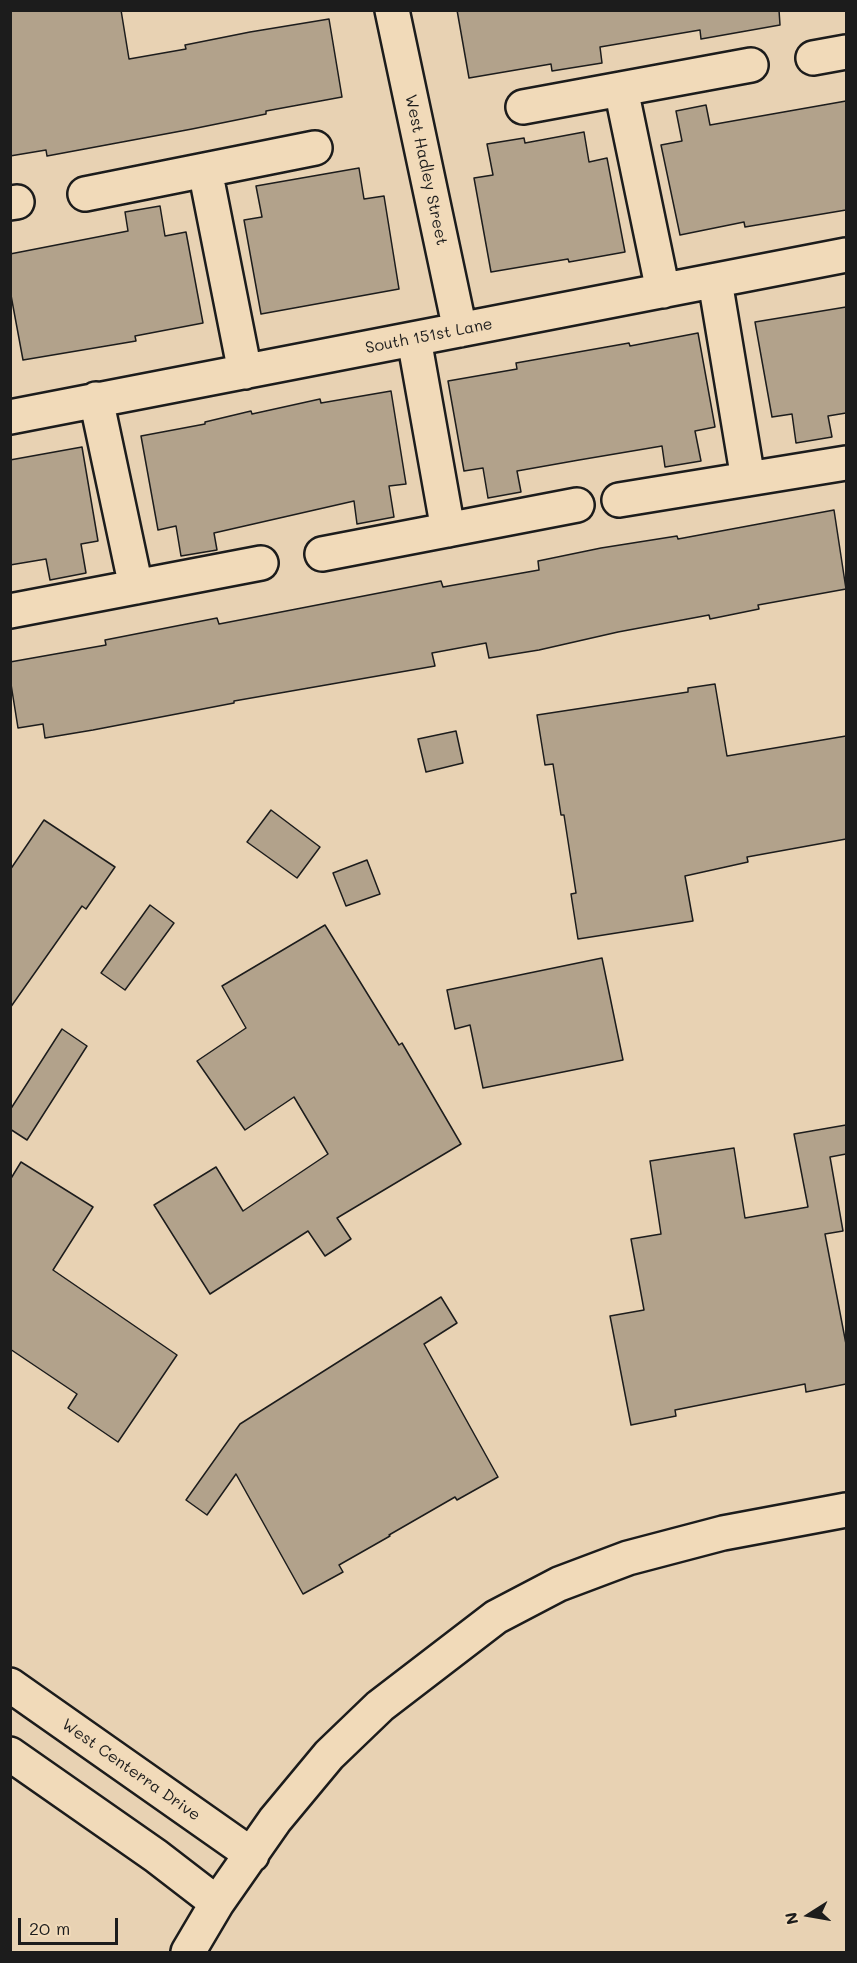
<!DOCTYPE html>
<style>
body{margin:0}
#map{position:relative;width:857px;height:1963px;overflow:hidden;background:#e8d2b3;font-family:Mali,sans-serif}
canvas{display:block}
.frame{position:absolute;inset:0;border:12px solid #1c1c1c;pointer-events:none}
.north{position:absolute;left:779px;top:1885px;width:60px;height:60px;-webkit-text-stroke:4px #f1dab9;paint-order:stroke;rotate:259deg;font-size:16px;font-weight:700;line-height:24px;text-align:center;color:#1c1c1c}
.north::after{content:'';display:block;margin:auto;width:21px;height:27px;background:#1c1c1c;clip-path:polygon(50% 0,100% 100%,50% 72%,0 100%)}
.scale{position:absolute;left:18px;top:1918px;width:100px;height:27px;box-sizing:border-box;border:3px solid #1c1c1c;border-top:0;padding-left:8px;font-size:18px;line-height:21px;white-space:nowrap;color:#1c1c1c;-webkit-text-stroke:4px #f1dab9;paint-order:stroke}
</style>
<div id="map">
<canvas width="857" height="1963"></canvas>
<div class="frame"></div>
<div class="north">N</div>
<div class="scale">20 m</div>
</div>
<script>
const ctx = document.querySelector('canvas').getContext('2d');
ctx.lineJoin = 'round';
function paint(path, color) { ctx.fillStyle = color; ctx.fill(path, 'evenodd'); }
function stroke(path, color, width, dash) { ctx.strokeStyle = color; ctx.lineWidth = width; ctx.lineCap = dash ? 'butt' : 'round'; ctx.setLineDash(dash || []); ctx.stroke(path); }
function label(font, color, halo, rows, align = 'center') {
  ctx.font = font + ' Mali,sans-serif'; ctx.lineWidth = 6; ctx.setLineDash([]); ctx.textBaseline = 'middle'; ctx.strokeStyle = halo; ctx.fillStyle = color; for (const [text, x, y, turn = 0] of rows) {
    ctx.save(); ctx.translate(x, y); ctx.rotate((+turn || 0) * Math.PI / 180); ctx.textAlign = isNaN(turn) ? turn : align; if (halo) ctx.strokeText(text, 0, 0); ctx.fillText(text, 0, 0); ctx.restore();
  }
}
const building = new Path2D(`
 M 10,10 L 121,10 L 129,59 L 186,49 L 185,45 L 250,32 L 329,19 L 342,97 L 266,111 L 266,114 L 192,129 L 47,156 L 46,150 L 10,156 Z
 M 457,10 L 779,10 L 780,25 L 701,39 L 700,30 L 600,47 L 602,63 L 552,71 L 551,64 L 469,78 Z
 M 846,101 L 846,210 L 745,227 L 744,222 L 680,235 L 661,145 L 682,141 L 676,111 L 706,105 L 710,125 Z
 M 584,132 L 589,162 L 607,158 L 625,252 L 569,262 L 568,259 L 491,272 L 474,178 L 493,175 L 487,144 L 524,138 L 525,143 Z
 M 359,168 L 364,199 L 384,196 L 399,289 L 261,314 L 244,220 L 262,217 L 256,186 Z
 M 160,206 L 165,236 L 186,232 L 203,323 L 135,336 L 136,341 L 23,360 L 10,290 L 10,254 L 128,231 L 125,212 Z
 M 846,307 L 846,413 L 828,416 L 832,437 L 796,443 L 792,414 L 772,417 L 755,322 Z
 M 698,333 L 715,427 L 695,431 L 701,461 L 665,467 L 662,446 L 579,460 L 517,471 L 521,492 L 488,498 L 483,468 L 464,471 L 448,381 L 517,369 L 516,363 L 629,343 L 630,346 Z
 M 391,391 L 406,484 L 389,486 L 394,517 L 357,524 L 354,501 L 214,533 L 217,550 L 181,556 L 176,526 L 158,530 L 141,436 L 205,424 L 205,422 L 251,411 L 252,414 L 320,399 L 321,403 Z
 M 82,447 L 98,541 L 81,544 L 86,573 L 50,580 L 46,559 L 10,565 L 10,460 Z
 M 834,510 L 846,589 L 758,605 L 759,609 L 710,619 L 709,615 L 618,632 L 539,650 L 489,658 L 486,643 L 432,653 L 435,666 L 234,701 L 234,703 L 93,730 L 45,738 L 43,724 L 18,728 L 10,678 L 10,662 L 106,645 L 105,640 L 217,618 L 219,624 L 441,581 L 443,587 L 539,570 L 538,561 L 601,548 L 677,536 L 678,539 Z
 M 715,684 L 727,756 L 846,736 L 846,839 L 747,857 L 748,862 L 685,876 L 693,921 L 578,939 L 571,894 L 576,893 L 564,815 L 561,815 L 553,764 L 545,765 L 537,715 L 688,692 L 688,688 Z
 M 456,731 L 463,763 L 426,772 L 418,739 Z
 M 271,810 L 320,847 L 297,878 L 247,842 Z
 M 44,820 L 115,867 L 86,909 L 82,906 L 10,1008 L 10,870 Z
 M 367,860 L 380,894 L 346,906 L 333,873 Z
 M 150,905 L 174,923 L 125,990 L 101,973 Z
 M 325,925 L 399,1045 L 402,1043 L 461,1144 L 337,1218 L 351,1239 L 325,1256 L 308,1231 L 210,1294 L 154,1205 L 216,1167 L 243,1211 L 328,1154 L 294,1097 L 245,1130 L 197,1061 L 246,1028 L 222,986 Z
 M 602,958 L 623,1060 L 483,1088 L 470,1025 L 455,1029 L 447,990 Z
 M 62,1029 L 87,1046 L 27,1140 L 10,1129 L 10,1110 Z
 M 846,1125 L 846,1154 L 830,1157 L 843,1231 L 825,1234 L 846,1344 L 846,1384 L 806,1392 L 805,1384 L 675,1410 L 676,1416 L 631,1425 L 610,1316 L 644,1310 L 631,1239 L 661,1234 L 650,1161 L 734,1148 L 745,1218 L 808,1207 L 794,1134 Z
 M 21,1162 L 93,1207 L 53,1270 L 177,1355 L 118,1442 L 68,1408 L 77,1394 L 10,1349 L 10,1180 Z
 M 441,1297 L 457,1323 L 424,1344 L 498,1477 L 457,1500 L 455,1497 L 389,1535 L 390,1536 L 339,1565 L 343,1572 L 303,1594 L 236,1474 L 207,1515 L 186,1500 L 240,1424 Z`);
const minor = new Path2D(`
 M 392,10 L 460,330
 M 813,58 L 846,52
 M 621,89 L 663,291
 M 523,107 L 751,65
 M 205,170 L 245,372
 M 85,194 L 315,148
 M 10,203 L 17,202
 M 715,281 L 748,479
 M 414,339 L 448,530
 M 96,399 L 136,587
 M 10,417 L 846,255
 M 619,500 L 846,463
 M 322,554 L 577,505
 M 10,611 L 261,563
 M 10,1685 L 252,1855
 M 10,1754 L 156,1856 L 217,1903
 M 188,1952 L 217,1903 L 275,1820 L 329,1755 L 380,1706 L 496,1617 L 559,1584 L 628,1558 L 723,1533 L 846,1510`);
const streetNames = [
 ["West Hadley Street",426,170,78],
 ["South 151st Lane",429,336,-11],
 ["West Centerra Drive",131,1770,35]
];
paint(building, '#b2a28b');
stroke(building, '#1c1c1c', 1.5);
stroke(minor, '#1c1c1c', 38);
stroke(minor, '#f1dab9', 33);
label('16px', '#1c1c1c', '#f1dab9', streetNames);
</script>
